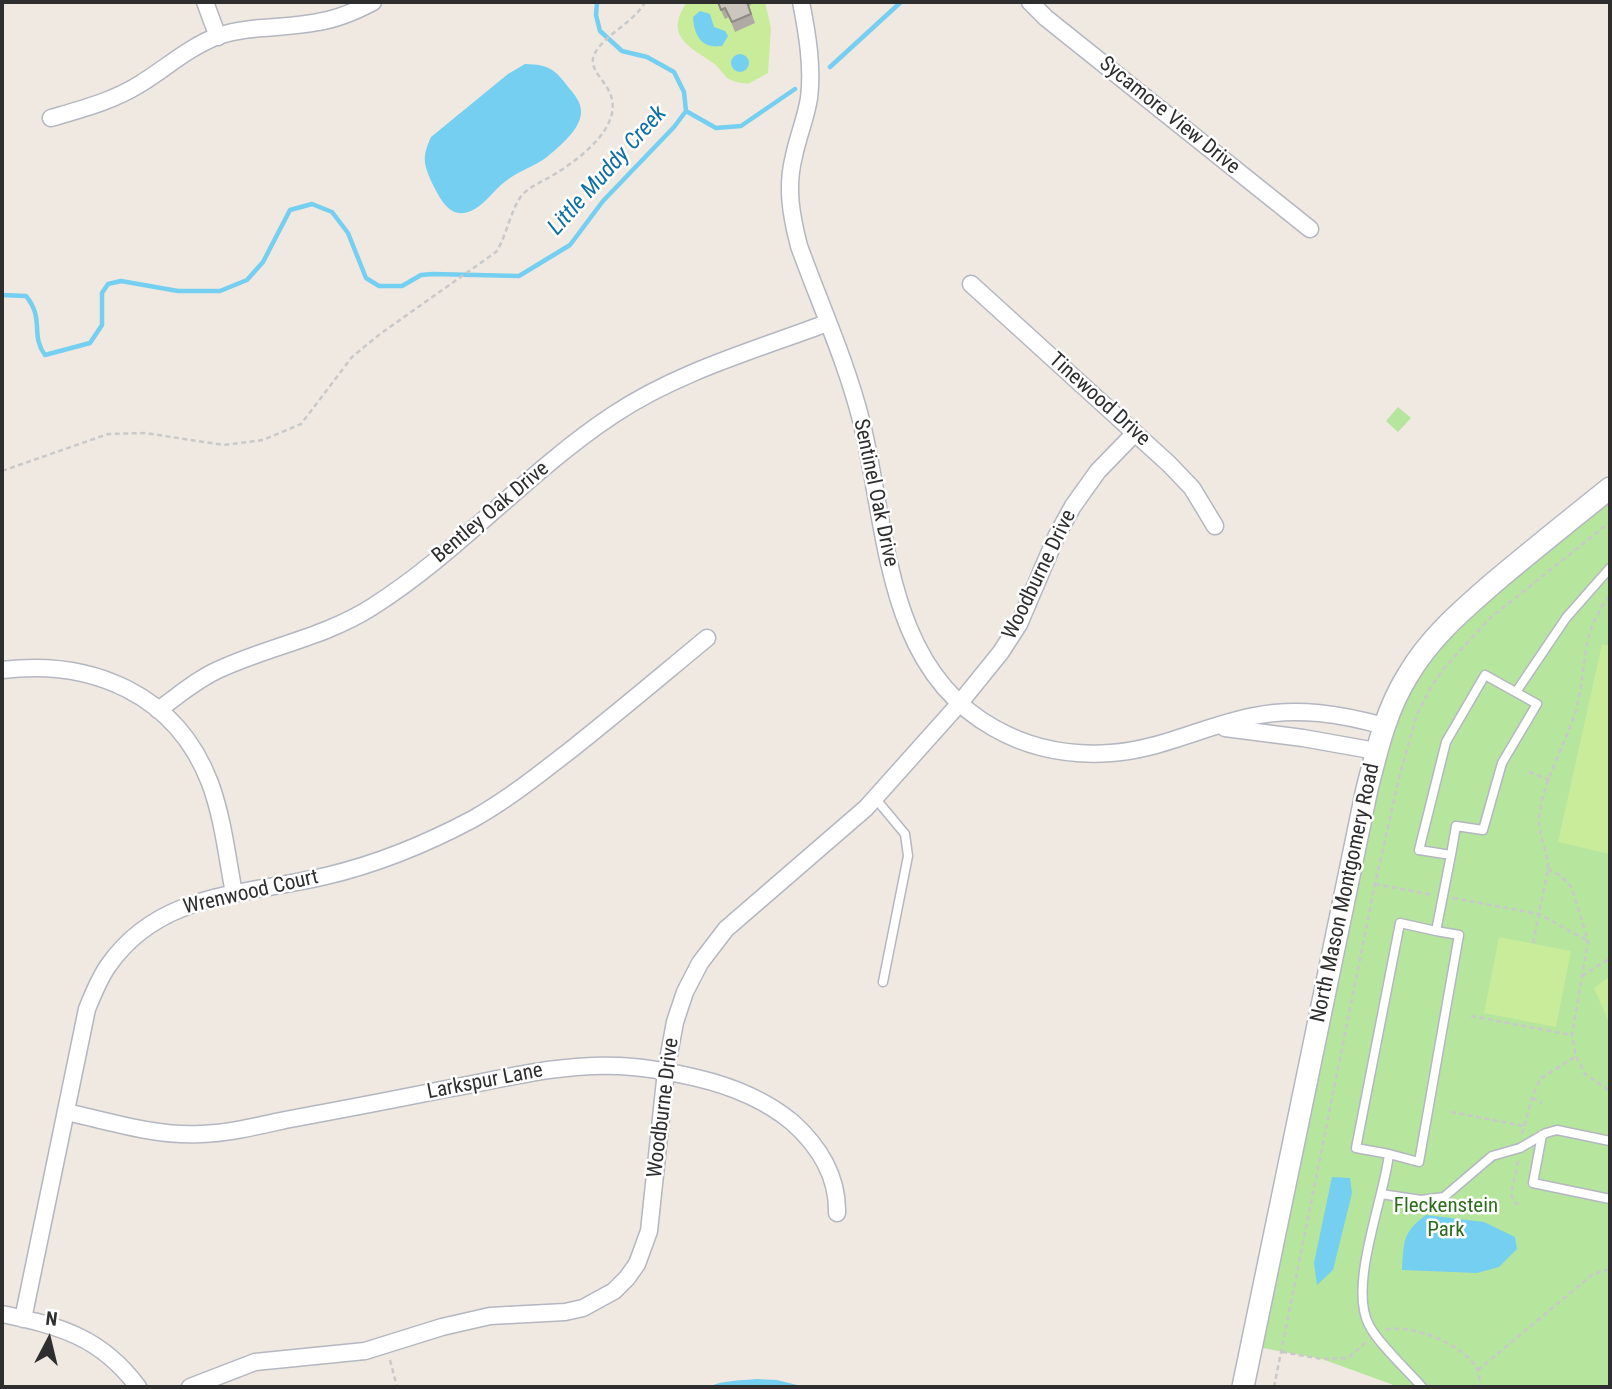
<!DOCTYPE html>
<style>
body{margin:0}
#map{position:relative;width:1612px;height:1389px;overflow:hidden;background:#efe9e1;font-family:"Roboto Condensed",sans-serif}
canvas{display:block}
.frame{position:absolute;inset:0;border:4px solid #2e2e2e;pointer-events:none}
.north{position:absolute;left:14px;top:1305px;width:70px;height:70px;-webkit-text-stroke:5px #fff;paint-order:stroke;rotate:7deg;font-size:19px;font-weight:700;line-height:28px;text-align:center;color:#2e2e2e}
.north::after{content:'';display:block;margin:auto;width:24px;height:32px;background:#2e2e2e;clip-path:polygon(50% 0,100% 100%,50% 72%,0 100%)}
</style>
<div id="map">
<canvas width="1612" height="1389"></canvas>
<div class="frame"></div>
<div class="north">N</div>
</div>
<script>
const ctx = document.querySelector('canvas').getContext('2d');
ctx.lineJoin = 'round';
function paint(path, color) { ctx.fillStyle = color; ctx.fill(path, 'evenodd'); }
function stroke(path, color, width, dash) { ctx.strokeStyle = color; ctx.lineWidth = width; ctx.lineCap = dash ? 'butt' : 'round'; ctx.setLineDash(dash || []); ctx.stroke(path); }
function label(font, color, halo, rows, align = 'center') {
  ctx.font = font + ' "Roboto Condensed",sans-serif'; ctx.lineWidth = 5; ctx.setLineDash([]); ctx.textBaseline = 'middle'; ctx.strokeStyle = halo; ctx.fillStyle = color; for (const [text, x, y, turn = 0] of rows) {
    ctx.save(); ctx.translate(x, y); ctx.rotate((+turn || 0) * Math.PI / 180); ctx.textAlign = isNaN(turn) ? turn : align; if (halo) ctx.strokeText(text, 0, 0); ctx.fillText(text, 0, 0); ctx.restore();
  }
}
const green = new Path2D(`
 M 1398,407 L 1411,418 L 1398,432 L 1386,421 Z
 M 1610,488 L 1610,1387 L 1399,1387 L 1322,1359 L 1252,1346 L 1367,789 L 1406,676 Z`);
const pitch = new Path2D(`
 M 687,2 L 765,2 L 771,28 L 768,73 L 748,84 C 742,83 733,82 727,78 C 722,73 718,66 712,62 C 686,45 665,34 687,2 Z
 M 1602,644 L 1610,646 L 1610,854 L 1558,842 Z
 M 1499,937 L 1571,951 L 1556,1027 L 1484,1013 Z
 M 1610,976 L 1610,1025 L 1594,988 Z`);
const water = new Path2D(`
 M 700,11 L 710,14 L 714,27 L 725,31 L 728,36 L 722,46 C 702,49 694,36 693,17 Z
 M731 63a9 9 0 1 1 18 0a9 9 0 1 1-18 0Z
 M 525,64 C 549,65 554,68 569,88 C 574,94 581,102 581,111 C 582,128 560,146 547,157 C 535,166 518,171 506,181 C 492,191 482,210 464,213 C 448,215 440,198 434,187 C 424,165 421,159 431,137 L 508,74 Z
 M 1332,1177 L 1350,1178 L 1352,1193 L 1333,1270 L 1317,1285 L 1314,1263 Z
 M 1426,1215 L 1484,1222 L 1515,1237 L 1517,1249 L 1499,1267 L 1477,1273 L 1402,1270 C 1404,1241 1402,1233 1426,1215 Z
 M 756,1379 L 777,1380 L 805,1387 L 709,1387 C 722,1380 739,1381 756,1379 Z`);
const stream = new Path2D(`
 M 830,67 L 901,2
 M 686,111 L 716,128 L 741,126 L 795,89
 M 2,295 L 26,296 C 45,319 30,335 45,355 L 90,343 L 102,325 L 102,293 L 108,284 L 121,281 L 178,291 L 220,291 L 247,280 L 263,262 L 290,210 L 312,204 L 332,212 L 348,233 L 366,278 L 379,286 L 402,286 L 421,275 L 433,274 L 519,276 L 570,245 L 603,201 L 674,127 L 686,111 L 684,92 L 674,72 L 647,57 L 622,51 L 600,31 L 596,15 L 597,2`);
const path = new Path2D(`
 M 2,471 L 108,434 L 145,433 L 224,445 L 263,440 L 301,424 L 352,357 L 380,334 L 496,252 C 507,236 511,207 523,194 C 530,187 541,182 550,177 C 570,165 594,148 606,128 C 629,88 585,77 594,55 C 604,34 633,24 645,2
 M 1529,772 L 1550,780
 M 1548,869 L 1561,876 L 1572,888 L 1588,941 L 1572,1035 L 1576,1056 L 1585,1074 L 1610,1091
 M 1375,884 L 1433,895
 M 1453,898 L 1539,914 L 1588,941
 M 1533,943 L 1548,869 C 1548,852 1539,837 1539,821 C 1540,786 1565,746 1575,713 C 1589,666 1577,638 1610,595
 M 1582,976 L 1610,958
 M 1471,1016 L 1572,1035
 M 1532,1098 L 1542,1103
 M 1451,1112 L 1524,1126
 M 1522,1134 L 1532,1098 L 1540,1079 L 1576,1056
 M 1518,1161 L 1511,1194 L 1514,1202 L 1521,1206
 M 1386,1330 C 1411,1323 1468,1346 1478,1371 C 1480,1375 1479,1383 1480,1387
 M 1282,1352 L 1322,1359 L 1348,1358 L 1366,1342
 M 390,1360 L 397,1387
 M 1478,1370 L 1593,1274 L 1610,1269
 M 1274,1387 L 1375,884 L 1400,774 L 1417,714 L 1431,687 L 1445,667 L 1489,619 L 1610,522`);
const service = new Path2D(`
 M 1516,692 L 1566,618 L 1610,568
 M 875,798 L 905,834 L 908,856 L 883,982
 M 1542,1135 L 1533,1183 L 1610,1199
 M 1389,1154 L 1419,1162 L 1459,935 L 1436,931
 M 1381,1194 L 1421,1200 L 1444,1197 L 1492,1156 L 1520,1148 L 1546,1133 L 1557,1130 L 1610,1141
 M 1422,1387 C 1409,1372 1377,1342 1369,1325 C 1348,1286 1384,1199 1389,1154 L 1356,1148 L 1400,923 L 1436,931 L 1451,855 L 1419,850 L 1446,742 L 1485,675 L 1537,704 L 1502,763 L 1483,830 L 1456,826 L 1451,855`);
const minor = new Path2D(`
 M 205,2 L 218,37
 M 801,2 C 807,32 813,67 809,98 C 806,118 798,136 794,156 C 786,187 791,215 799,246 C 820,304 846,361 861,420 C 888,528 884,667 994,728 C 1029,748 1070,756 1111,753 C 1160,750 1206,725 1254,716 C 1298,707 1341,714 1384,726
 M 1030,2 L 1046,18 L 1310,229
 M 51,118 C 82,109 113,101 140,84 C 166,68 189,47 218,36 C 251,25 285,29 318,22 C 338,19 356,11 373,2
 M 971,284 L 1169,464 L 1192,488 L 1215,526
 M 2,670 C 92,659 176,694 210,783 C 223,818 227,857 234,893
 M 158,710 C 178,696 197,679 220,669 C 270,646 325,637 372,607 C 459,552 527,472 613,415 C 677,372 755,350 827,323
 M 1225,728 L 1303,738 L 1376,751
 M 66,1112 C 109,1121 157,1137 201,1134 C 229,1133 258,1126 285,1120 C 339,1110 392,1100 446,1089 C 503,1079 561,1063 619,1066 C 645,1067 671,1072 697,1078 C 731,1086 764,1099 792,1122 C 819,1146 838,1177 837,1213
 M 2,1314 C 60,1326 101,1337 138,1387
 M 23,1319 L 87,1009 C 93,994 99,979 108,966 C 160,891 246,895 326,876 C 377,864 426,844 473,819 C 507,800 537,776 568,752 C 615,715 661,676 707,638
 M 190,1387 L 255,1362 L 365,1351 L 442,1327 L 490,1316 L 565,1312 L 583,1308 L 614,1291 L 627,1278 L 637,1264 L 649,1231 L 666,1071 L 675,1022 L 685,992 L 700,963 L 726,929 L 866,808 L 959,704 L 1001,652 L 1019,624 L 1057,535 L 1073,506 L 1098,471 L 1135,433`);
const tertiary = new Path2D(`
 M 1243,1387 L 1367,789 C 1377,750 1386,710 1408,675 C 1429,639 1460,612 1491,585 C 1530,552 1570,520 1610,488`);
const wall = new Path2D(`
 M 717,2 L 750,2 L 751,5 L 749,6 L 755,23 L 735,32 L 729,17 L 725,19 Z`);
const building = new Path2D(`
 M 718,2 L 747,2 L 751,14 L 732,22 L 725,8 L 721,10 Z`);
const streetNames = [
 ["Sycamore View Drive",1169,116,39],
 ["Tinewood Drive",1099,400,42],
 ["Sentinel Oak Drive",875,493,78],
 ["Bentley Oak Drive",491,513,-40],
 ["Woodburne Drive",1040,575,-64],
 ["Wrenwood Court",251,893,-13],
 ["North Mason Montgomery Road",1346,893,-78],
 ["Larkspur Lane",485,1082,-11],
 ["Woodburne Drive",664,1108,-83]
];
const parkNames = [
 ["Fleckenstein",1446,1207],
 ["Park",1446,1231]
];
const waterNames = [
 ["Little Muddy Creek",608,171,-48]
];
paint(green, '#b6e59e');
paint(pitch, '#c9ec9a');
paint(water, '#75cff0');
stroke(stream, '#75cff0', 4.5);
stroke(service, '#b4b7c1', 11);
stroke(minor, '#b4b7c1', 19);
stroke(tertiary, '#b4b7c1', 24);
stroke(path, '#c9c9c9', 2.5, [5, 3.5]);
stroke(service, '#fff', 8);
stroke(minor, '#fff', 16);
stroke(tertiary, '#fff', 21);
paint(wall, '#afaba4');
paint(building, '#cbc7bf');
stroke(building, '#8e8b86', 2);
label('21px', '#2e2e2e', '#fff', streetNames);
label('21px', '#2c6e1b', '#fff', parkNames);
label('italic 23px', '#0d6fa3', '#fff', waterNames);
</script>
